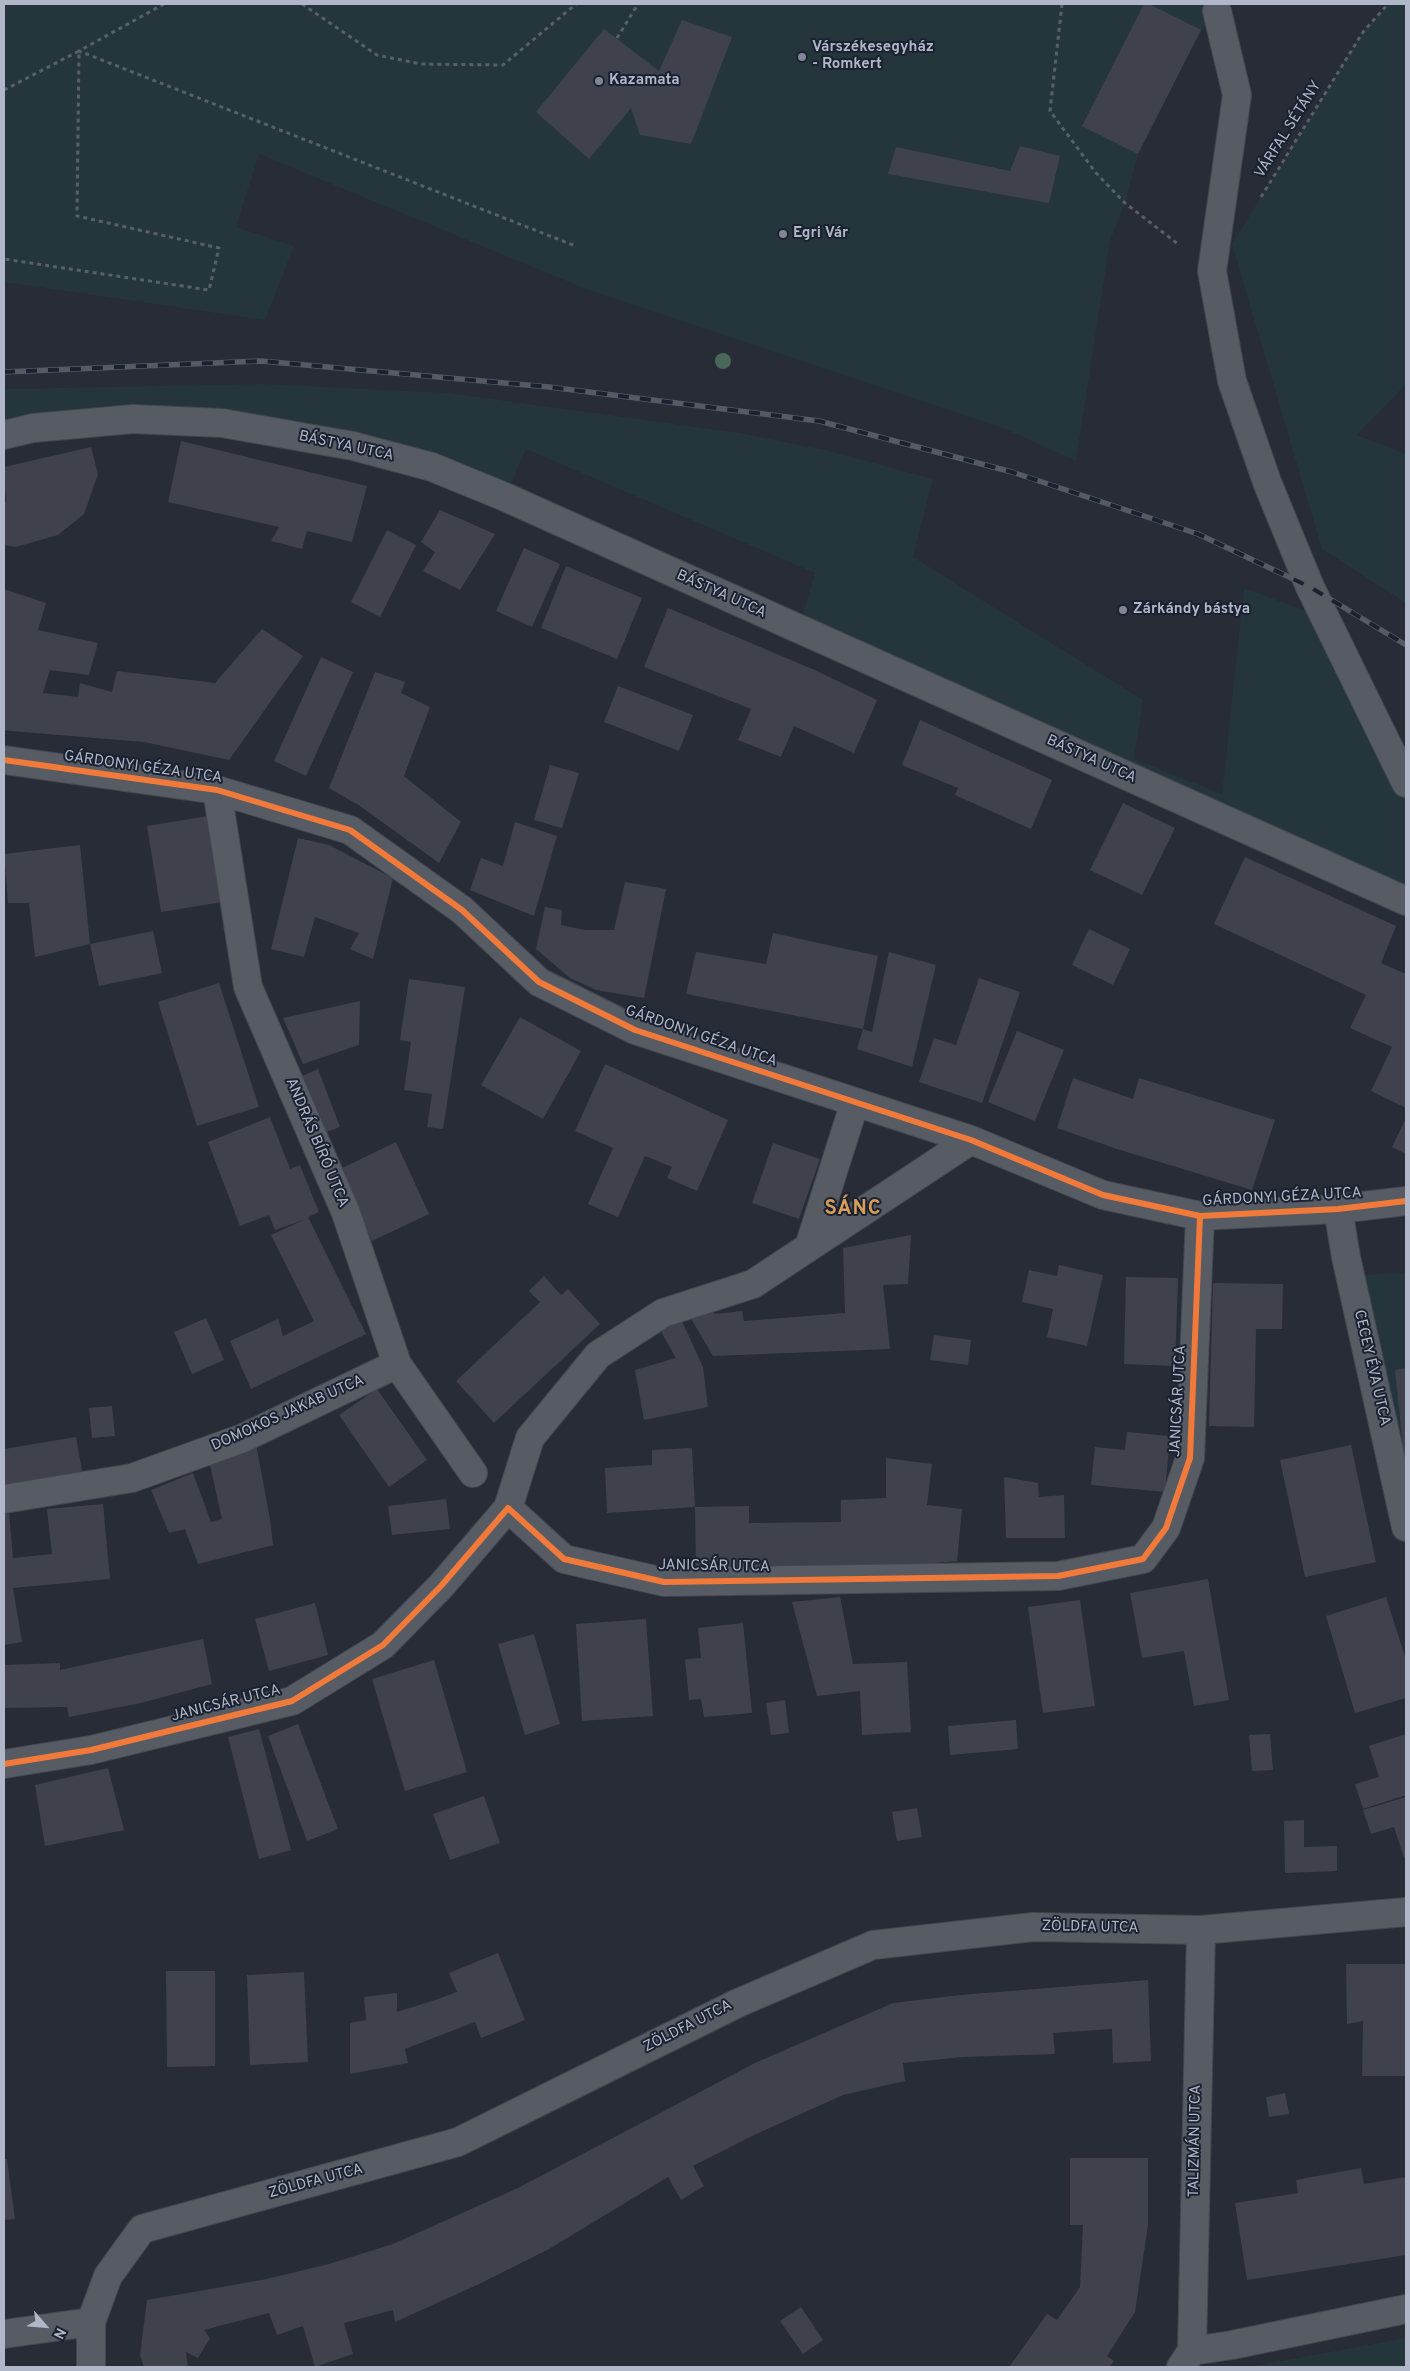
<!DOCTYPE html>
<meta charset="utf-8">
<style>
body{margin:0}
#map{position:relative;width:1410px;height:2371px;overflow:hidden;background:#272c36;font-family:Overpass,sans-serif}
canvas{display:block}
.frame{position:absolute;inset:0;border:5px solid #b0b7c8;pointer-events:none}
.north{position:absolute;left:20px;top:2301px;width:50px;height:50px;-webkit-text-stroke:4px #1a2130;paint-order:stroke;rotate:117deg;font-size:14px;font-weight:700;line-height:20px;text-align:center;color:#b0b7c8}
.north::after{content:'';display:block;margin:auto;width:18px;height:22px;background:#b0b7c8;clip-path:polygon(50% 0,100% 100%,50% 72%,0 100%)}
</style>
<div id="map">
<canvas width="1410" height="2371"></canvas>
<div class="frame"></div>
<div class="north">N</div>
</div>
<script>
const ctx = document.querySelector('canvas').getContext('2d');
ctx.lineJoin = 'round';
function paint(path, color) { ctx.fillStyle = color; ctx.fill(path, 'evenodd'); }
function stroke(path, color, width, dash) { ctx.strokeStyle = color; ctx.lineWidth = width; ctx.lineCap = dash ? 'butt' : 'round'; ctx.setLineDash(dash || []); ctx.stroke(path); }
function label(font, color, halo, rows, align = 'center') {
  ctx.font = font + ' Overpass,sans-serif'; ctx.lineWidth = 4; ctx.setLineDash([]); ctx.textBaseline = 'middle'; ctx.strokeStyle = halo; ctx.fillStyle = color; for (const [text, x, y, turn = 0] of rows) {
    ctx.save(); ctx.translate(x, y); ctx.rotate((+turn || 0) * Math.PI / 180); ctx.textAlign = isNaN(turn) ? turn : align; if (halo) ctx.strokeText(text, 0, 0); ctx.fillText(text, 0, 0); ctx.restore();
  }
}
const green = new Path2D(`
 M 4,4 L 1226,4 L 1201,30 L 1138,154 L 1125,203 L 1110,241 L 1076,461 L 1003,428 L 586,289 L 259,154 L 236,227 L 294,246 L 265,320 L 4,282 Z
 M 1388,4 L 1406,4 L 1406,384 L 1357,435 L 1406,454 L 1406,603 L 1322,549 L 1232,244 L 1363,32 Z
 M 264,384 L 448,393 L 740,433 L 829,451 L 933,479 L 913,557 L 1143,700 L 1134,759 L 1222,794 L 1244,588 L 1325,618 L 1406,783 L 1406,901 L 798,630 L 815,573 L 526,449 L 505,497 L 222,423 L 4,435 L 4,389 Z
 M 1406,1273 L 1406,1472 L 1361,1275 Z
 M 1406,2338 L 1406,2367 L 1249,2367 Z`);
const building = new Path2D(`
 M 1144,4 L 1149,4 L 1201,30 L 1138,154 L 1082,126 Z
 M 682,20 L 732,37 L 691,144 L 640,135 L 631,108 L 589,159 L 536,112 L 604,29 L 659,71 Z
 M 1020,146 L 1060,156 L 1049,203 L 888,174 L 896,147 L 1010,171 Z
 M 181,441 L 367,486 L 352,542 L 307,531 L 302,549 L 271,541 L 279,527 L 168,502 Z
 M 91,447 L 98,474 L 84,514 L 58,535 L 16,547 L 4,545 L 4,502 L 6,502 L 4,467 Z
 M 440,510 L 495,534 L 460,590 L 423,571 L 435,552 L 421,542 Z
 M 387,530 L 416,545 L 380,617 L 351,602 Z
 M 524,548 L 560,564 L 532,627 L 496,611 Z
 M 566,566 L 642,598 L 617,659 L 541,628 Z
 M 4,589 L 46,603 L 38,630 L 98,643 L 89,675 L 50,670 L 43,693 L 78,697 L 80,683 L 112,692 L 117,671 L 215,683 L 262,629 L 303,656 L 229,760 L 144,742 L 10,731 L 4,730 Z
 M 668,608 L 817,671 L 877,700 L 854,753 L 794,726 L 781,757 L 738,740 L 751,709 L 644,667 Z
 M 321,657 L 353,672 L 306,776 L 274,761 Z
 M 375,672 L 405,682 L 401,693 L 430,707 L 404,776 L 461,822 L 439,863 L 360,806 L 329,788 Z
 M 618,686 L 693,715 L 679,751 L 604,722 Z
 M 920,720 L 1052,780 L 1031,829 L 955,795 L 958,788 L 902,765 Z
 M 550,765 L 579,773 L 562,828 L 534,820 Z
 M 1123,803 L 1175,828 L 1142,895 L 1090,870 Z
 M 208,816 L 222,902 L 161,912 L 147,826 Z
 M 515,822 L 557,836 L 534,916 L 470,890 L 481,858 L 503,866 Z
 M 298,838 L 329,845 L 393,878 L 373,959 L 350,949 L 359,933 L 315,917 L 304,957 L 271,949 Z
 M 80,845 L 90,944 L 153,931 L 162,973 L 99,986 L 90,944 L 35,957 L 29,903 L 8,903 L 4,854 Z
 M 1245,857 L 1396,926 L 1381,963 L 1406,974 L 1406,1108 L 1371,1091 L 1392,1047 L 1350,1028 L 1366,995 L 1214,924 Z
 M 625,882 L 666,889 L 644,998 L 596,990 L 570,978 L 536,949 L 545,907 L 562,910 L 561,925 L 585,930 L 614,930 Z
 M 1089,929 L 1130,949 L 1113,985 L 1072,965 Z
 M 773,933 L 878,956 L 863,1029 L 686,994 L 696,952 L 766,964 Z
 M 889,952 L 936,965 L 912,1067 L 857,1049 L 863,1029 L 872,1032 Z
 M 979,978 L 1020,992 L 982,1103 L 919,1082 L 934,1038 L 956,1045 Z
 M 409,979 L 465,987 L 443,1129 L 427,1127 L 432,1094 L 404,1090 L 411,1042 L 400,1040 Z
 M 219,983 L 259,1107 L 197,1126 L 158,1002 Z
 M 360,1001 L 359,1045 L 303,1064 L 283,1018 Z
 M 520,1017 L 581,1051 L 543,1119 L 481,1085 Z
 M 1017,1031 L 1064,1050 L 1035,1121 L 988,1102 Z
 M 605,1064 L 728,1120 L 697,1191 L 667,1178 L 672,1167 L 645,1156 L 618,1217 L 588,1204 L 613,1148 L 575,1131 Z
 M 318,1069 L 340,1127 L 321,1134 L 300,1077 Z
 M 1073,1078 L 1133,1099 L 1139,1078 L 1275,1120 L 1252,1190 L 1117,1149 L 1057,1128 Z
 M 270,1117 L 290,1169 L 300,1165 L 319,1212 L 308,1217 L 366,1334 L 251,1389 L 230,1341 L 278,1319 L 283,1336 L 314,1321 L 271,1235 L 306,1219 L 275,1230 L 269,1215 L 240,1226 L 208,1142 Z
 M 1406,1118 L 1406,1154 L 1392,1147 Z
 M 396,1142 L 429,1214 L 372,1241 L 338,1170 Z
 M 773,1143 L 820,1159 L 799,1219 L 752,1203 Z
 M 911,1235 L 908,1284 L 883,1285 L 890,1349 L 713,1356 L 690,1317 L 709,1308 L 715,1314 L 742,1311 L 744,1321 L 845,1313 L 843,1248 Z
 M 1059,1265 L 1103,1275 L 1087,1346 L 1047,1337 L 1053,1309 L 1022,1302 L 1029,1270 L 1057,1276 Z
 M 544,1276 L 561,1295 L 568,1289 L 600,1324 L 494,1423 L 456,1381 L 540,1302 L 529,1291 Z
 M 1126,1277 L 1178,1278 L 1175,1366 L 1124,1364 Z
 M 1213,1283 L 1283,1284 L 1282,1329 L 1256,1329 L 1254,1427 L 1209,1426 Z
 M 206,1318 L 224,1360 L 192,1374 L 174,1332 Z
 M 681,1319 L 703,1367 L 708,1407 L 644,1420 L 635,1370 L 676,1358 L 659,1328 Z
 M 934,1335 L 971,1340 L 968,1365 L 930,1360 Z
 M 1406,1368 L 1406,1465 L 1405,1465 L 1395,1370 Z
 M 377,1389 L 427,1460 L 389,1487 L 339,1415 Z
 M 112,1406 L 115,1436 L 92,1438 L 89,1408 Z
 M 1127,1432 L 1170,1436 L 1165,1492 L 1091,1485 L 1095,1447 L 1125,1450 Z
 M 76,1437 L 83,1476 L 4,1490 L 4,1449 Z
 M 256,1444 L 270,1519 L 273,1545 L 198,1564 L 185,1529 L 169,1533 L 151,1490 L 193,1473 L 211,1522 L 222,1519 L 210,1465 Z
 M 1351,1445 L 1376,1562 L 1305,1577 L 1280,1460 Z
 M 692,1448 L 695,1507 L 607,1513 L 605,1468 L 652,1465 L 652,1450 Z
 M 886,1458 L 932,1464 L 927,1505 L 962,1509 L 957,1561 L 886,1567 L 696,1571 L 695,1507 L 749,1506 L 749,1523 L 841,1522 L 841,1500 L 886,1498 Z
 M 1004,1477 L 1038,1483 L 1039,1497 L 1064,1495 L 1065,1538 L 1006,1538 Z
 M 446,1499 L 450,1529 L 392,1535 L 388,1506 Z
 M 103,1504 L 110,1579 L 13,1588 L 22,1642 L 4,1645 L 4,1513 L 9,1512 L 13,1558 L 52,1554 L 47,1509 Z
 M 1208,1579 L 1229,1700 L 1194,1706 L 1184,1651 L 1142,1658 L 1130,1593 Z
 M 840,1597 L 853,1664 L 907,1662 L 911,1732 L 862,1735 L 860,1691 L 817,1696 L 792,1602 Z
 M 1386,1597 L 1406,1660 L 1406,1698 L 1355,1713 L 1326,1616 Z
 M 1080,1600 L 1095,1706 L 1043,1713 L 1028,1607 Z
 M 315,1603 L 328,1655 L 269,1671 L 255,1619 Z
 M 646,1619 L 653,1716 L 582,1721 L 576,1624 Z
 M 743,1623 L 752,1713 L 704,1717 L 701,1699 L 689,1700 L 685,1659 L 701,1658 L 698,1628 Z
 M 534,1634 L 560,1724 L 525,1735 L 498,1644 Z
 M 203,1639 L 212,1684 L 141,1703 L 69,1717 L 67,1707 L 4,1708 L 4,1665 L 60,1663 L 60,1670 Z
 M 434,1660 L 467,1772 L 405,1791 L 372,1679 Z
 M 785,1700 L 789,1733 L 771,1735 L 766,1703 Z
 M 1016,1720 L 1018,1749 L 950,1755 L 948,1726 Z
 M 298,1724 L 338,1829 L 307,1841 L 268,1736 Z
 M 259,1729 L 291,1850 L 259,1859 L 228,1737 Z
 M 1270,1734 L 1273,1770 L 1252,1771 L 1249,1735 Z
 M 1406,1734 L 1406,1795 L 1363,1809 L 1355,1784 L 1379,1777 L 1369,1746 Z
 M 108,1768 L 124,1830 L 45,1846 L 35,1785 Z
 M 484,1796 L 500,1843 L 450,1860 L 433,1814 Z
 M 1406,1797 L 1406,1857 L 1404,1858 L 1394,1827 L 1371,1834 L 1363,1810 Z
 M 917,1808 L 922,1837 L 897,1841 L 892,1812 Z
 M 1304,1820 L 1304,1847 L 1337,1846 L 1337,1871 L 1285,1873 L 1284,1821 Z
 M 498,1953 L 525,2020 L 481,2038 L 475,2022 L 405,2049 L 408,2063 L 350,2074 L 350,2023 L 366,2020 L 364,1997 L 397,1993 L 397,2012 L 438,1999 L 457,1992 L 449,1973 Z
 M 1346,1964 L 1406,1964 L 1406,2076 L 1362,2076 L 1363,2021 L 1347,2024 Z
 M 166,1971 L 215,1971 L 215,2066 L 167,2067 Z
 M 304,1972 L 308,2062 L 250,2065 L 247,1975 Z
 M 1148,1980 L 1151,2061 L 1113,2063 L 1112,2029 L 1053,2033 L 1055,2054 L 963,2057 L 903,2063 L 905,2081 L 843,2095 L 754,2135 L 693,2166 L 704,2186 L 681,2200 L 668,2177 L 549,2249 L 477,2285 L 395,2322 L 393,2310 L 344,2323 L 353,2354 L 315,2367 L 303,2326 L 277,2335 L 269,2313 L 204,2330 L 210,2338 L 198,2358 L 186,2352 L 188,2367 L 144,2367 L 140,2355 L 147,2300 L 262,2280 L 329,2264 L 393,2244 L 518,2188 L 755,2063 L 893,2003 L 960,1995 Z
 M 1285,2093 L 1289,2114 L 1269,2117 L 1266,2097 Z
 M 1070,2158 L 1148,2158 L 1148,2225 L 1135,2312 L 1107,2356 L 1114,2361 L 1110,2367 L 1009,2367 L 1047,2314 L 1057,2320 L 1080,2287 L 1083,2225 L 1070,2225 Z
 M 4,2159 L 7,2159 L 15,2219 L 4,2220 Z
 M 1361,2168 L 1364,2184 L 1406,2177 L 1406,2255 L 1247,2280 L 1235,2203 L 1298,2193 L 1296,2180 Z
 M 801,2307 L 823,2340 L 803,2354 L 780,2321 Z`);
const path = new Path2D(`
 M 164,4 L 79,51 L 573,245
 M 302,4 L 377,55 L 421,64 L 503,65 L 576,4
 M 1062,4 L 1050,111 L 1096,173 L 1125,203 L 1178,244
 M 617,38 L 638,4
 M 4,90 L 79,51 L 77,216 L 219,248 L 209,290 L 4,259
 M 1261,197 L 1363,32 L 1388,4`);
const minor = new Path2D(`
 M 1217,11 L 1237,95 L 1212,271 L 1232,381 L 1267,482 L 1310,587 L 1406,783
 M 4,760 L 217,790 L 350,830 L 462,910 L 539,982 L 635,1030 L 971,1140 L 1103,1195 L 1200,1216 L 1338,1209 L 1406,1201
 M 217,790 L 248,987 L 346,1213 L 397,1364 L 473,1473
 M 1338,1209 L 1346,1257 L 1406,1527
 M 809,1247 L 855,1102
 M 4,1499 L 132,1478 L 243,1438 L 397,1364
 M 508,1508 L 530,1438 L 598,1355 L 663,1313 L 753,1284 L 971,1140
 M 4,1764 L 91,1750 L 292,1701 L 383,1645 L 441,1586 L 508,1508 L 564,1559 L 664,1582 L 1058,1576 L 1143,1559 L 1166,1528 L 1190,1458 L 1200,1216
 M 4,2334 L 91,2322
 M 1192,2351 L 1201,1930
 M 91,2367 L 91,2322 L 108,2276 L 142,2229 L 458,2142 L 738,2003 L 873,1945 L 1033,1927 L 1201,1930 L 1406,1912
 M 1181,2367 L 1192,2351 L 1232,2345 L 1406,2309`);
const tertiary = new Path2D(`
 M 4,435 L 33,428 L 133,419 L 222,423 L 353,446 L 432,467 L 505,497 L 1406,901`);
const rail = new Path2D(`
 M 4,372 L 261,361 L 549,387 L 819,421 L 1012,472 L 1198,534 L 1310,587 L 1406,645`);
const cycleway = new Path2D(`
 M 4,760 L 217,790 L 350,830 L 462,910 L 539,982 L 635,1030 L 971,1140 L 1103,1195 L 1200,1216 L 1338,1209 L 1406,1201
 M 4,1764 L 91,1750 L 292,1701 L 383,1645 L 441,1586 L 508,1508 L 564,1559 L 664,1582 L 1058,1576 L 1143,1559 L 1166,1528 L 1190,1458 L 1200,1216`);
const trees = [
 [723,361]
];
const markers = [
 [802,57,5,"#808695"],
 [599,81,5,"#808695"],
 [783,234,5,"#808695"],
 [1123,610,5,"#808695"]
];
const poiNames = [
 ["Várszékesegyház",812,48],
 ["- Romkert",812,65],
 ["Kazamata",609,81],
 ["Egri Vár",793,234],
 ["Zárkándy bástya",1133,610]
];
const streetNames = [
 ["VÁRFAL SÉTÁNY",1289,130,-58],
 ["BÁSTYA UTCA",346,447,12],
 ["BÁSTYA UTCA",721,595,24],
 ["BÁSTYA UTCA",1091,760,24],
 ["GÁRDONYI GÉZA UTCA",143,768,8],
 ["GÁRDONYI GÉZA UTCA",701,1037,19],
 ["ANDRÁS BÍRÓ UTCA",316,1143,67],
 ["GÁRDONYI GÉZA UTCA",1282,1198,-3],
 ["CECEY ÉVA UTCA",1371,1368,77],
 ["JANICSÁR UTCA",1179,1401,-87],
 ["DOMOKOS JAKAB UTCA",288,1414,-24],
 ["JANICSÁR UTCA",714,1567,1],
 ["JANICSÁR UTCA",226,1704,-14],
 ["ZÖLDFA UTCA",1090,1928,1],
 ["ZÖLDFA UTCA",688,2027,-27],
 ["TALIZMÁN UTCA",1196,2141,-89],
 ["ZÖLDFA UTCA",316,2182,-15]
];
const districtNames = [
 ["SÁNC",853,1210]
];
paint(green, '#24363c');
paint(building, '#3f424c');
stroke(minor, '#43474f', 30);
stroke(tertiary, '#43474f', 30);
stroke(path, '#5a5f67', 3, [4, 4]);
stroke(minor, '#575b64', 28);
stroke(tertiary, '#575b64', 28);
stroke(rail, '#565a62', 5.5);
stroke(rail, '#1a2130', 4, [11]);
stroke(cycleway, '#f17a3a', 6);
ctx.fillStyle = '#4a685a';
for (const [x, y] of trees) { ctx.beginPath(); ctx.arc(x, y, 8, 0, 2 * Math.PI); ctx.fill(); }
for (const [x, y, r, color] of markers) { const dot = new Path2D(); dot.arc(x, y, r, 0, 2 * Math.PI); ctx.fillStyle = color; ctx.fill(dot); stroke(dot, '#1a2130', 2); }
label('bold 15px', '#b0b7c8', '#1a2130', poiNames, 'left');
label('15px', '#b0b7c8', '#1a2130', streetNames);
ctx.letterSpacing = '1px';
label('bold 20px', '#d99d5a', '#1a2130', districtNames);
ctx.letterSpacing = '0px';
</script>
